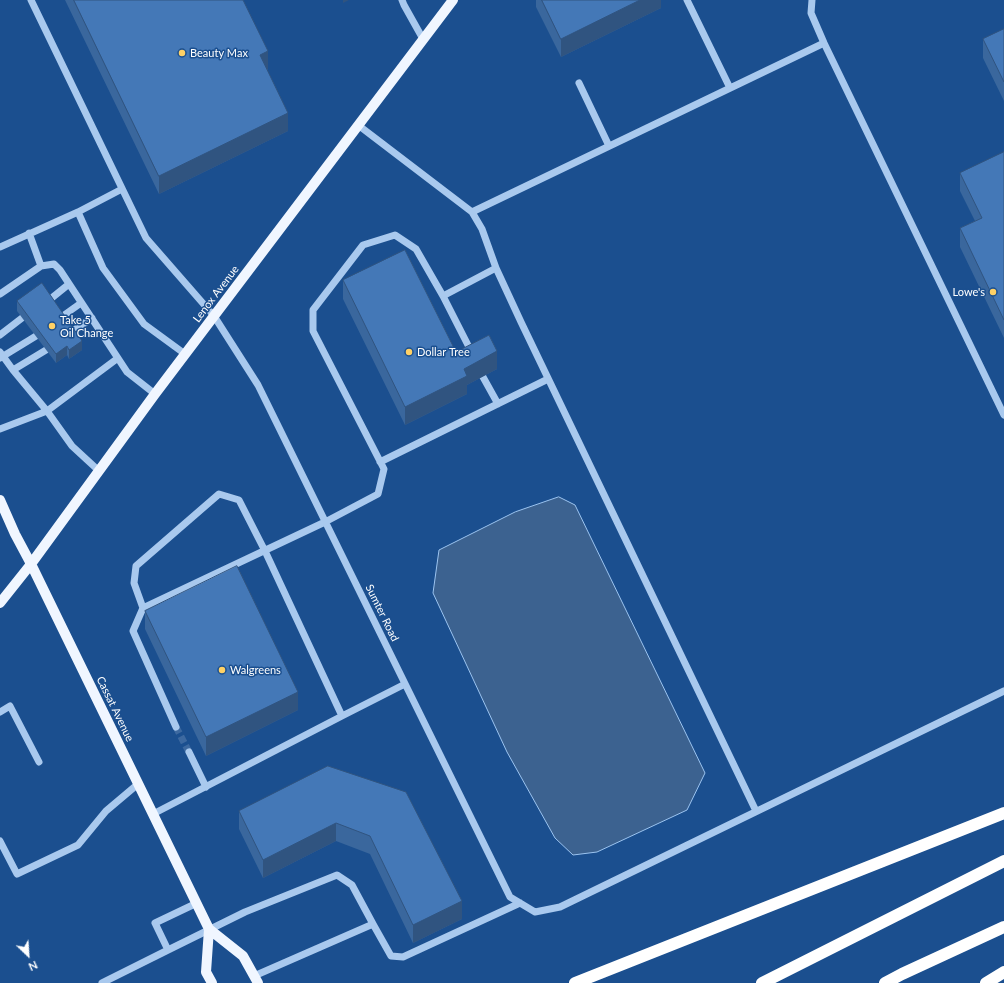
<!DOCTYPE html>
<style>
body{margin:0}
#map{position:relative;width:1004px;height:983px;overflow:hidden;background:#1b4f8f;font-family:Lato,sans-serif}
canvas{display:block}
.north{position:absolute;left:8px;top:935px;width:40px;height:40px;-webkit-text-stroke:3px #1b4f8f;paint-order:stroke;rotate:155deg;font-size:11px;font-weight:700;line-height:16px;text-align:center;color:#fff}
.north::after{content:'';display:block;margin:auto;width:14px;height:18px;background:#fff;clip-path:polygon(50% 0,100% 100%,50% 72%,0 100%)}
</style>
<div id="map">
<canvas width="1004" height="983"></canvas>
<div class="north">N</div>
</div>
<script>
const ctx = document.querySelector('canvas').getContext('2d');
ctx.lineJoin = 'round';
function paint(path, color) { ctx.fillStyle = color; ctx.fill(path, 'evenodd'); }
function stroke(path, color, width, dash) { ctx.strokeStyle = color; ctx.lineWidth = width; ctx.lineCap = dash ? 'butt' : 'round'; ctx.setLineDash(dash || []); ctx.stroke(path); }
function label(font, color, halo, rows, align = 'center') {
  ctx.font = font + ' Lato,sans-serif'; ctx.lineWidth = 3; ctx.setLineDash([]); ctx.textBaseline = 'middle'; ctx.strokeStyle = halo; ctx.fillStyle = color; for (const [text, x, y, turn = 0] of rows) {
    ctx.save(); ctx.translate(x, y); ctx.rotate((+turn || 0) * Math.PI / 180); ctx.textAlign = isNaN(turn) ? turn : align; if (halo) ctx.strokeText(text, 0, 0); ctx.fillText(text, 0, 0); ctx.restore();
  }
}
const water = new Path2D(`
 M 559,497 L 575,505 L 705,773 L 687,810 L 597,852 L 573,855 L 555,838 L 507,752 L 433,593 L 439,550 L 515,512 Z`);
const minorTunnel = new Path2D(`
 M 176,727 L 189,752`);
const minor = new Path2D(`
 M 31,0 L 146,238 L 214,316 L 258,385 L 510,897 L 535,912 L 560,907 L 1004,691
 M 402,0 L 404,5 L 423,39
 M 687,0 L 730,88
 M 812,0 L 811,13 L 824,43 L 1004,415
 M 579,83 L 609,146
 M 358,125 L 472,212 L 482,229 L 496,268 L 521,322 L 756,811
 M 78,212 L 122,189
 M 472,212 L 824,43
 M 29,233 L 41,266
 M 0,247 L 78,212 L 103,268 L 144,324 L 185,354
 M 0,294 L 41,266 L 54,264 L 60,270 L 127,372 L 155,394
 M 443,296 L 472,353
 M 48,301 L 69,284
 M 60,318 L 81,303
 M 70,333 L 92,318
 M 0,335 L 22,318
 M 0,352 L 13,370 L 47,411 L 118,358
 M 0,358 L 36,336
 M 13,370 L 46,350
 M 483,377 L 498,404
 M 0,429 L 47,411 L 72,446 L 98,470
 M 380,462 L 548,379
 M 143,608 L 134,583 L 136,566 L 219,494 L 239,500 L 265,551 L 342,716 L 153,814
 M 0,712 L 10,706 L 39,762
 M 342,716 L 405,684
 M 176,727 L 133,631 L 143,608 L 325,522 L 378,494 L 384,469 L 313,331 L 313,310 L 363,245 L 395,235 L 416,249 L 443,296 L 496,268
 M 189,752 L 206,787
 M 0,841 L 17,874 L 78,845 L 106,811 L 138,784
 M 197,903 L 155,923 L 168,950 L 245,912 L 337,875 L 352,885 L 373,924
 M 254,976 L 373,924 L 391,956 L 403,957 L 520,903
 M 102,983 L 168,950`);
const major = new Path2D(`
 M 0,500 L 15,534 L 31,564 L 209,929 L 243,956 L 258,983
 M 0,603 L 31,564 L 155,394 L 453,0
 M 209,929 L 206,972 L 212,983`);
const highway = new Path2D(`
 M 575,983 L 1004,813
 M 762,983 L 1004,861
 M 885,983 L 902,974 L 1004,927
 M 986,983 L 1004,972`);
const wall = new Path2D(`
 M 65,0 L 243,0 L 268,69 L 267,70 L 288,131 L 159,194 Z
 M 536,0 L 661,0 L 661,8 L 561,57 L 536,7 Z
 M 1004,29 L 1004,101 L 983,58 L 983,39 Z
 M 1004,152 L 1004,338 L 960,247 L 960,228 L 975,221 L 960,191 L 960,173 Z
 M 343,280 L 456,352 L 497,369 L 467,385 L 467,394 L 405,425 L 343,299 Z
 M 17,301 L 82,350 L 69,359 L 67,355 L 56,363 L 17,311 Z
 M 145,611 L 298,710 L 206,756 L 145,629 Z
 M 328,766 L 462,919 L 413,943 L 370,854 L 336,841 L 263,878 L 239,829 L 239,811 Z`);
const shadedWall = new Path2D(`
 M 343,0 L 349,0 L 343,3 Z
 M 640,0 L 661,0 L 661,8 L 561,57 L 561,39 Z
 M 268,51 L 268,69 L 260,73 L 260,55 Z
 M 288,113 L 288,131 L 159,194 L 159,176 Z
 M 82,341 L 82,350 L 69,359 L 69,350 Z
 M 67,346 L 67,355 L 56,363 L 56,354 Z
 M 497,351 L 497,369 L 467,385 L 467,394 L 405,425 L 405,407 L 464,369 Z
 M 298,692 L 298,710 L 206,756 L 206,737 Z
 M 336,823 L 336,841 L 263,878 L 263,860 Z
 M 462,901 L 462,919 L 413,943 L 413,925 Z`);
const building = new Path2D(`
 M 74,0 L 243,0 L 268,51 L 260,55 L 288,113 L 159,176 Z
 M 542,0 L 640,0 L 561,39 Z
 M 1004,29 L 1004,82 L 983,39 Z
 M 1004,152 L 1004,320 L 960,228 L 982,218 L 960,173 Z
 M 405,250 L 456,352 L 489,335 L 497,351 L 464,369 L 467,376 L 405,407 L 343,280 Z
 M 42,283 L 82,341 L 69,350 L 67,346 L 56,354 L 17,301 Z
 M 237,566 L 298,692 L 206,737 L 145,611 Z
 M 328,766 L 406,792 L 462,901 L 413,925 L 370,836 L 336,823 L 263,860 L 239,811 Z`);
const markers = [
 [182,53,4,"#ffd166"],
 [993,292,4,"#ffd166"],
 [52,326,4,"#ffd166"],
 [409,352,4,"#ffd166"],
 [222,670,4,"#ffd166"]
];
const poiNames = [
 ["Beauty Max",190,53],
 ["Lowe's",985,292,"right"],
 ["Take 5",60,320],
 ["Oil Change",60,333],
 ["Dollar Tree",417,352],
 ["Walgreens",230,670]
];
const streetNames = [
 ["Lenox Avenue",216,294,-53],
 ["Sumter Road",382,613,64],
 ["Cassat Avenue",115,709,64]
];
paint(water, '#3c6290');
stroke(water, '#9cc4f0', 1);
stroke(minorTunnel, '#3d69a0', 7, [7, 3.5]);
stroke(minor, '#a9c9ee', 7);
stroke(major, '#f0f6ff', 10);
stroke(highway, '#fff', 12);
paint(wall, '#3a679d');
paint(shadedWall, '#305480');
paint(building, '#4478b7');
stroke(building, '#305480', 1);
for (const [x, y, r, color] of markers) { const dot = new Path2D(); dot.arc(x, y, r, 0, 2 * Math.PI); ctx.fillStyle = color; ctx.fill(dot); stroke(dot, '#1b4f8f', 1.5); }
label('11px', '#fff', '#1b4f8f', poiNames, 'left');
label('11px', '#fff', '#1b4f8f', streetNames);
</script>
